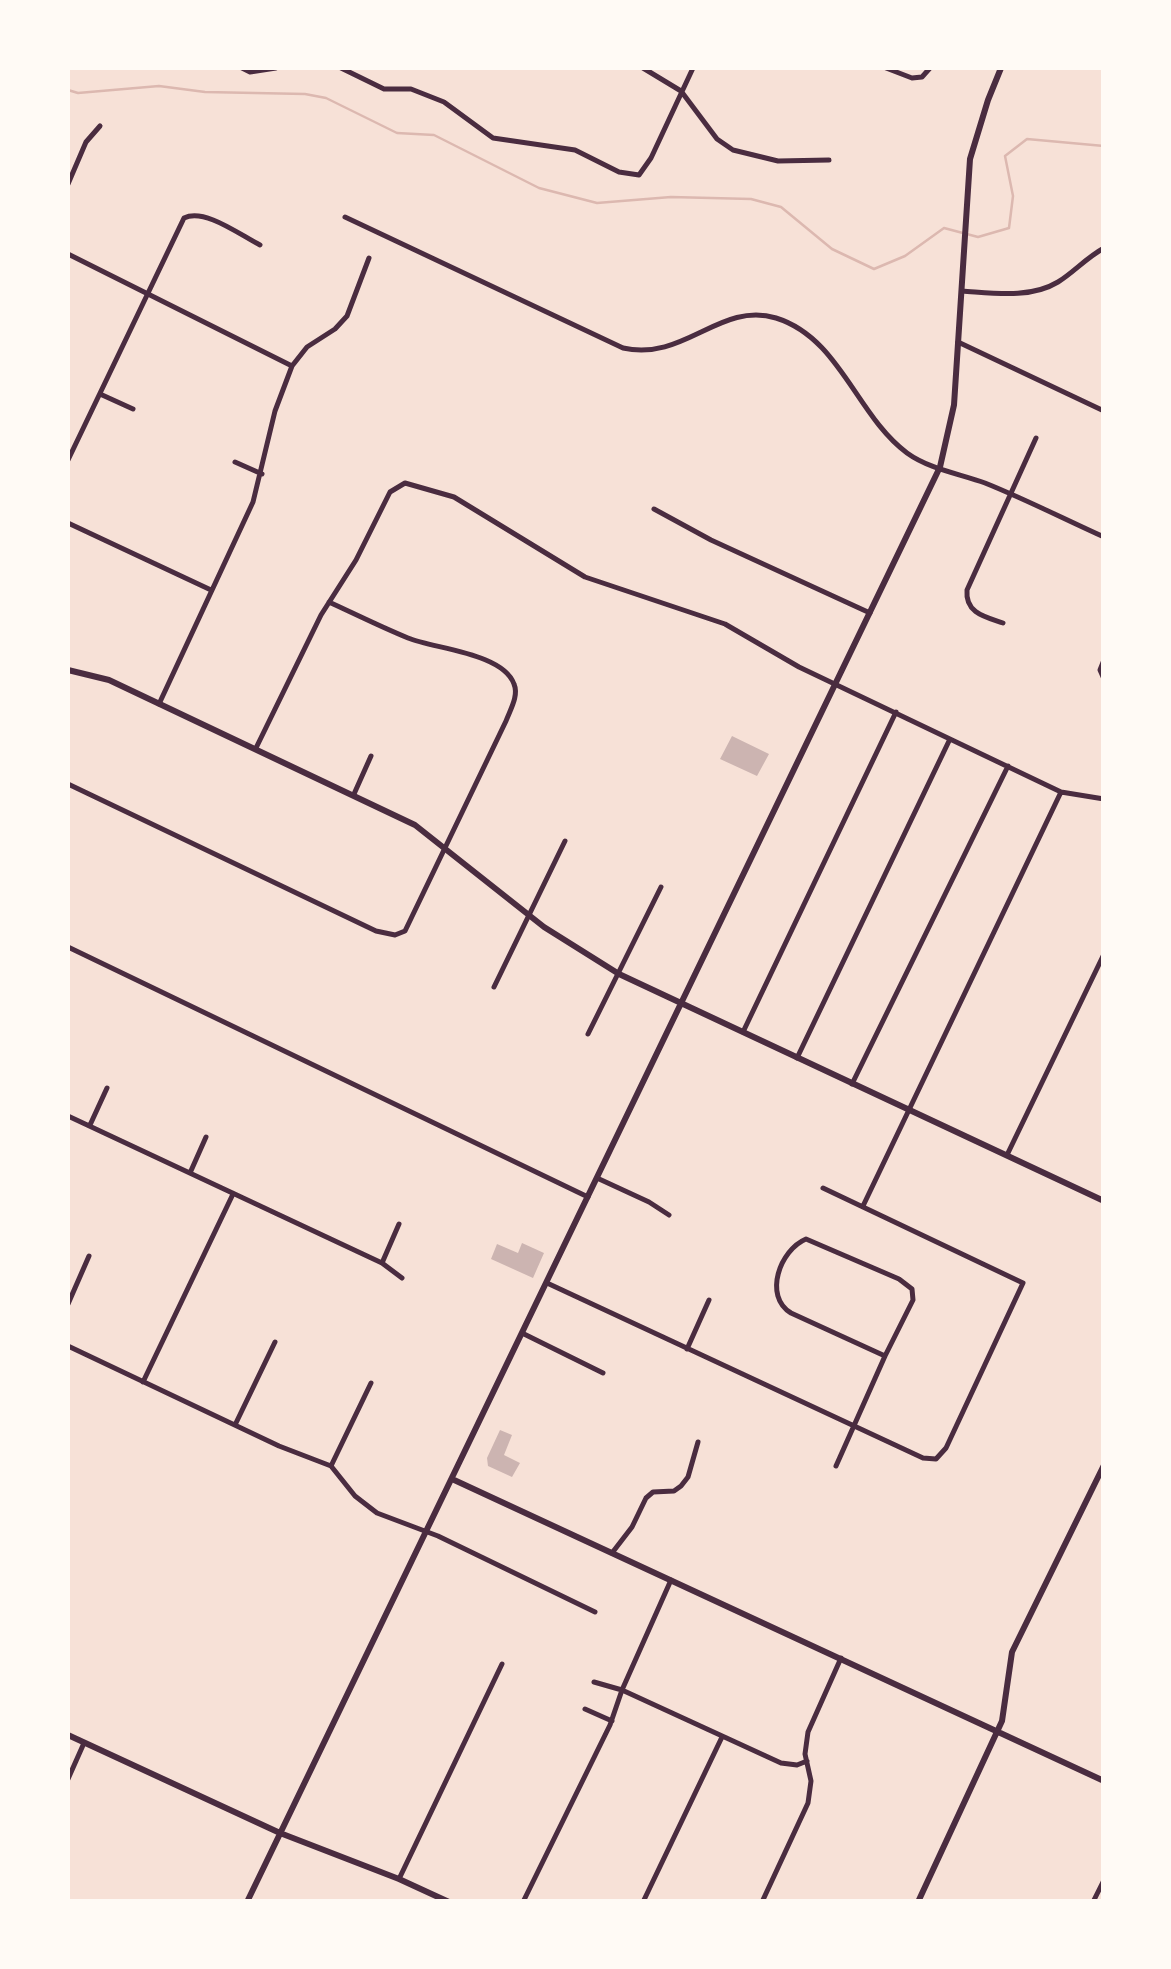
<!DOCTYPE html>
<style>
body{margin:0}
#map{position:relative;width:1171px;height:1969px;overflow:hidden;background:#f7e1d7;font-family:"Fira Sans Condensed",sans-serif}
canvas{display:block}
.frame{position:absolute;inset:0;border:70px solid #fffaf5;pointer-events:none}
</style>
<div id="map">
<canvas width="1171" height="1969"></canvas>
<div class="frame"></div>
</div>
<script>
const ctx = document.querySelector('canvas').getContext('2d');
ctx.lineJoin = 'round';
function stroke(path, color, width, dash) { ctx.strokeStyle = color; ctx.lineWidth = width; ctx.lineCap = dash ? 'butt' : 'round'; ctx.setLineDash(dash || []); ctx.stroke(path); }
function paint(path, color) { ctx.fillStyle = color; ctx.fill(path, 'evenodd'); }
const stream = new Path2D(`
 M 68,90 L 78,93 L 159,86 L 205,92 L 305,94 L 326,98 L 397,133 L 434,135 L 539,188 L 597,203 L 671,197 L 751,199 L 781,207 L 832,249 L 874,269 L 905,256 L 944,228 L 978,237 L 1009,228 L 1013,196 L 1005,156 L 1027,139 L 1104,146`);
const building = new Path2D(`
 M 732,736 L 769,754 L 757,776 L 720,759 Z
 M 522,1243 L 544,1253 L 533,1278 L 491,1259 L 497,1244 L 518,1253 Z
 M 500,1430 L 512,1435 L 504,1455 L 520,1463 L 512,1477 L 488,1466 L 487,1458 Z`);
const minor = new Path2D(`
 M 242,68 L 250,72 L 276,68
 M 341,68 L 384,89 L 411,89 L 444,102 L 493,138 L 575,150 L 619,172 L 639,175 L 651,158 L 693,68
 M 643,68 L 681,91 L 717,139 L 733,150 L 778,161 L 829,160
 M 886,68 L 912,78 L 922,77 L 930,68
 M 68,184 L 86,142 L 100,126
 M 345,217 L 623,348 C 684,362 720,301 776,318 C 840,338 856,415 907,453 C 929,469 960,474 985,483 C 1025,499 1064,519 1104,537
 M 68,254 L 292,366
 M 962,291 C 993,293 1030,299 1058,282 C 1074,272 1086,258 1104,248
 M 958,342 L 1104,411
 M 100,394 L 133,409
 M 68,460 L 184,218 C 205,208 240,235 260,245
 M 235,462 L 262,474
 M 654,509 L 711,540 L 870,613
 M 68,523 L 211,590
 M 1003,623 C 985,617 965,613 967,590 L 1036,438
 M 1104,660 L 1100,670 L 1104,679
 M 159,704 L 253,502 L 275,411 L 292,366 L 307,347 L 335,329 L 347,316 L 369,258
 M 256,748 L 321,615 L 356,560 L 390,492 L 405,483 L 454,497 L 585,577 L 725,624 L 799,667 L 1061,792 L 1104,799
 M 68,784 L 376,931 L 395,935 L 405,931 L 506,721 C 510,710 519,696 514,684 C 503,653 435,649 408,638 C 381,627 355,614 329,602
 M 354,794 L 371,756
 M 68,947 L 588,1197
 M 494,987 L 565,841
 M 743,1032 L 896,712
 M 588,1034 L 661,887
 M 797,1058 L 949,741
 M 852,1084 L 1008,766
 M 68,1116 L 382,1263 L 402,1278
 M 90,1125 L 107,1088
 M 1007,1155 L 1104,954
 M 190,1173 L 206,1137
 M 597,1178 L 649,1202 L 669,1215
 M 863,1206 L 1061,792
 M 806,1239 L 899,1279 L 912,1289 L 913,1300 L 885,1356 L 791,1313 C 763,1296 780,1250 806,1239 Z
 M 382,1263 L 399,1224
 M 547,1283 L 923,1458 L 936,1459 L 946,1448 L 1023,1283 L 823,1188
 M 68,1304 L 89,1256
 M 522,1333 L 603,1373
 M 68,1346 L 279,1446 L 331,1466 L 355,1496 L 377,1513 L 438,1536 L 595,1612
 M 687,1349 L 709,1300
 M 143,1382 L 233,1194
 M 235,1425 L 275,1342
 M 331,1466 L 371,1383
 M 836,1466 L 885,1356
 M 612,1553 L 632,1527 L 646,1498 L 653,1492 L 674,1491 L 681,1486 L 688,1477 L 698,1442
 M 594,1682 L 622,1690 L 781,1763 L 797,1765 L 807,1761
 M 585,1709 L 612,1721
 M 68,1779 L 84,1743
 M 399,1879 L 502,1664
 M 523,1902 L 610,1725 L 622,1690 L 671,1580
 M 643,1902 L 722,1737
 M 762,1902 L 808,1803 L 811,1781 L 805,1754 L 808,1732 L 841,1658
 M 1093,1902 L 1104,1880`);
const tertiary = new Path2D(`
 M 68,670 L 109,680 L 415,825 L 544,927 L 619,974 L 1104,1201
 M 452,1479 L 1104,1781
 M 68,1735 L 280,1833 L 399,1879 L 449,1902
 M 247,1902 L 940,467 L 954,405 L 970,159 L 988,100 L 1001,68
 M 918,1902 L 1002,1721 L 1012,1652 L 1104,1465`);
stroke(stream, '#dcb8b0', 2.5);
paint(building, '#ccb4b1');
stroke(minor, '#4a2c40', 5);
stroke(tertiary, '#4a2c40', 6);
</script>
